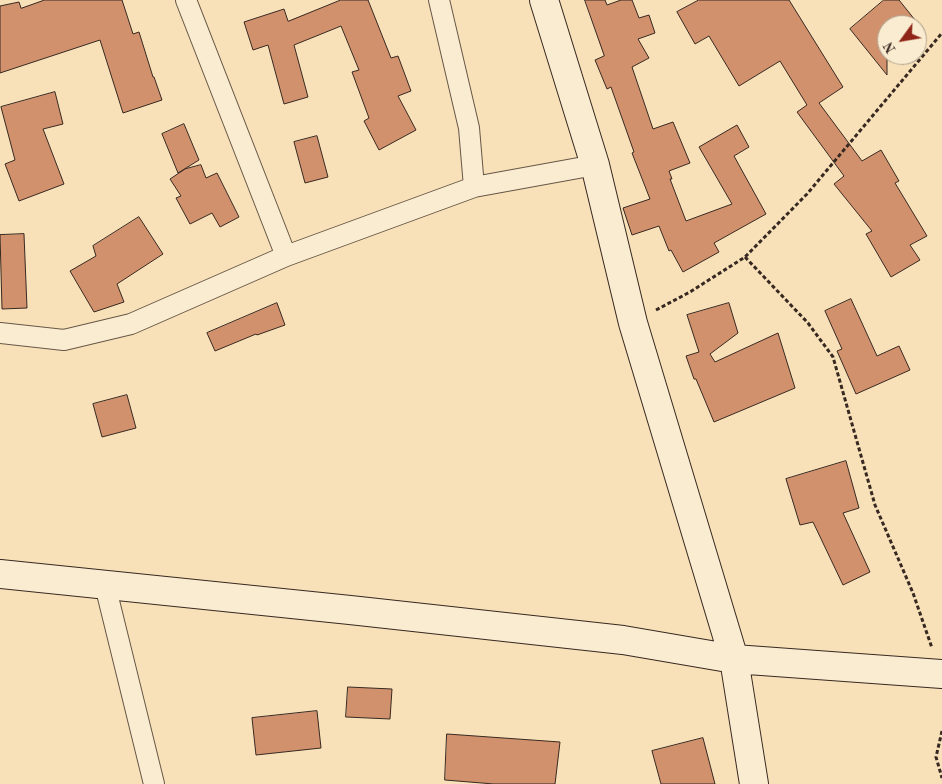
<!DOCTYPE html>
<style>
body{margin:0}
#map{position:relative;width:942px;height:784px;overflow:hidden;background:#f8e1b8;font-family:"Old Standard TT",serif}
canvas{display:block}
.north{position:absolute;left:877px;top:15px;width:50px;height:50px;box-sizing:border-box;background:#faecd1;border:1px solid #ac9e8b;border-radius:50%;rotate:238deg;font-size:14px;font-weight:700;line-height:20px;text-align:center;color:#372921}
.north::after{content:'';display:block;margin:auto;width:18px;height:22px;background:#8f2418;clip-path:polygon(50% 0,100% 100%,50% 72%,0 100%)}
</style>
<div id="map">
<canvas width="942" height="784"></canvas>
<div class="north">N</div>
</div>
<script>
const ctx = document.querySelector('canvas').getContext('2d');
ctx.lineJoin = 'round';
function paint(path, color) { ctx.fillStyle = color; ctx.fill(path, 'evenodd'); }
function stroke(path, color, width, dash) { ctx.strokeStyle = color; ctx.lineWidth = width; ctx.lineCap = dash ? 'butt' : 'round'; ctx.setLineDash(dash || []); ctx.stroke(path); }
const building = new Path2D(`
 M 45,0 L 122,0 L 133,34 L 139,32 L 153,77 L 154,77 L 162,100 L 123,113 L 100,40 L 0,73 L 0,6 L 19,2 L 21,8 Z
 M 341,0 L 368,0 L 391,58 L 398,56 L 411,91 L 398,96 L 416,130 L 379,150 L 364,121 L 369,118 L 352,72 L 359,70 L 341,26 L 294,45 L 308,97 L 284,104 L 268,45 L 253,50 L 244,22 L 284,9 L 288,21 Z
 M 585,0 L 605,0 L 607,5 L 621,0 L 632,0 L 639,18 L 649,15 L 655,33 L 638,39 L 649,58 L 632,67 L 653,129 L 673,122 L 690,163 L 669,171 L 672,179 L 670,179 L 686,221 L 732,204 L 699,147 L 737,125 L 749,147 L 734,156 L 766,214 L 714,243 L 719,252 L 683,272 L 671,250 L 669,251 L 659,226 L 632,235 L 623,208 L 650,199 L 632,153 L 634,152 L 611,87 L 607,89 L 595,60 L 604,56 Z
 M 699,0 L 789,0 L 843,87 L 819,103 L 862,161 L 881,150 L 899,181 L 895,183 L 927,236 L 910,245 L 920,260 L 891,277 L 866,234 L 872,231 L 834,184 L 844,176 L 797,112 L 807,105 L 780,61 L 739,86 L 709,36 L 695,44 L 677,12 Z
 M 884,0 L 899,0 L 919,25 L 887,25 L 887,75 L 850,29 Z
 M 55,92 L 63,124 L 43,129 L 64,184 L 19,201 L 5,164 L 15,160 L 1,107 Z
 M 184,124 L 199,160 L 178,173 L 162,134 Z
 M 317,136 L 328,177 L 305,183 L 294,142 Z
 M 201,165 L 206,178 L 217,173 L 239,217 L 220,227 L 212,213 L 190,224 L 176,198 L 181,196 L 170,179 L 185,169 Z
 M 139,217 L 163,254 L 117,284 L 124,302 L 94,312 L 70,271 L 96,256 L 93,246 Z
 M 24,234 L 27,308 L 2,309 L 0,235 Z
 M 851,299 L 877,356 L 899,346 L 910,370 L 856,394 L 837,351 L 842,349 L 825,311 Z
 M 277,303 L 285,325 L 257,335 L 256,334 L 215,351 L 207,333 Z
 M 729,303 L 738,333 L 710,354 L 715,362 L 778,333 L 795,388 L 714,422 L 696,379 L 694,379 L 686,356 L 699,352 L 687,315 Z
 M 127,395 L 136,428 L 102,437 L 93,404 Z
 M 846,461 L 859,508 L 843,513 L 870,572 L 843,585 L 813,522 L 800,525 L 786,479 Z
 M 348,687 L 392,689 L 390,719 L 346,717 Z
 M 317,711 L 321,748 L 256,755 L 252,718 Z
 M 447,734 L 560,742 L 555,784 L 494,784 L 445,780 Z
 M 703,738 L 715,784 L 661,784 L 652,751 Z`);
const path = new Path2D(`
 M 745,257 L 808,323 L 833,357 L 875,505 L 913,593 L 932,648
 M 656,310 L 690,292 L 745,257 L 807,194 L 942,33
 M 942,731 L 936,757 L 942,778`);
const street = new Path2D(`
 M 186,0 L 286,256
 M 439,0 L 469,128 L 474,187
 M 0,333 L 64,340 L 131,324 L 286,256 L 474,187 L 595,165
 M 105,585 L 154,784`);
const secondary = new Path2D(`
 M 544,0 L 595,165 L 633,323 L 734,659 L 754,784
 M 0,574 L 350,610 L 623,640 L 734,659 L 942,674`);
paint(building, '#d2916d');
stroke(building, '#372921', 1);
stroke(street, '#675747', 22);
stroke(secondary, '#372921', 30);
stroke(path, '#372921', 3, [4, 2.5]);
stroke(street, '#faecd1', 20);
stroke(secondary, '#faecd1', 28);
</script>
